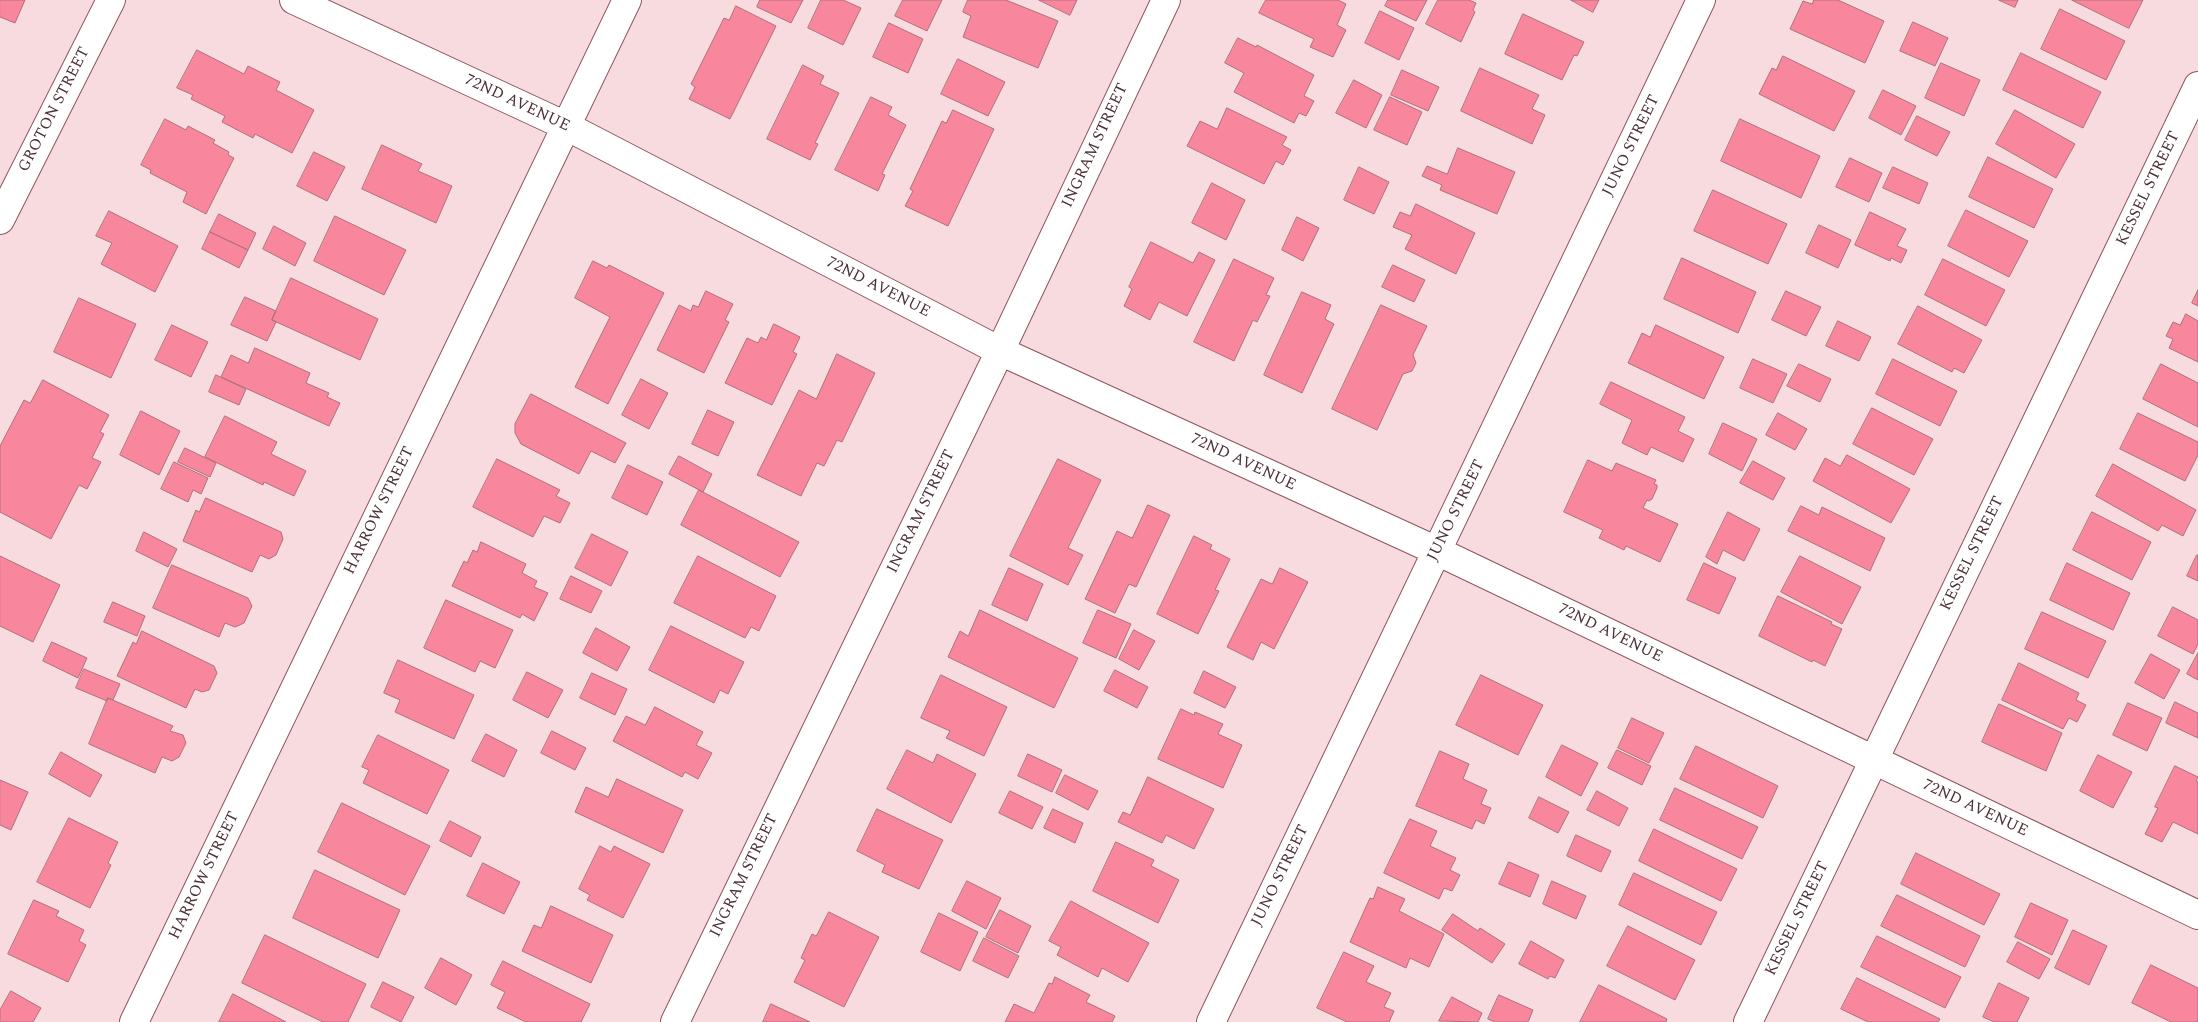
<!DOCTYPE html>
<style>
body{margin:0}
canvas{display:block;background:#f8dbdf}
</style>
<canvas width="2198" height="1022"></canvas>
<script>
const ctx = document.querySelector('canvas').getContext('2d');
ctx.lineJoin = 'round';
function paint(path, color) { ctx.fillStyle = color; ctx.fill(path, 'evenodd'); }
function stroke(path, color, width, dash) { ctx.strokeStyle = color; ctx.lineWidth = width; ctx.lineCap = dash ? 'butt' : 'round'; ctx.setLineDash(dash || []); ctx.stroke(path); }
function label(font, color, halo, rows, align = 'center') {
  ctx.font = font + ' Spectral,serif'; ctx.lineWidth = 5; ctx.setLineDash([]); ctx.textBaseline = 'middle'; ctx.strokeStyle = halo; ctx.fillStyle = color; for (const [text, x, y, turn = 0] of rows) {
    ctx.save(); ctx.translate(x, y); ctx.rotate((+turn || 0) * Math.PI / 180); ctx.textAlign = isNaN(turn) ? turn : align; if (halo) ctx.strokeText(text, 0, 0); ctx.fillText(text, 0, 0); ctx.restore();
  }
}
const building = new Path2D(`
 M 0,0 L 25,0 L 15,23 L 0,17 Z
 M 760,0 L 803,0 L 791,23 L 757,7 Z
 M 821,0 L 843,0 L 861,8 L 843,45 L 808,28 Z
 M 903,0 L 942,0 L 927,31 L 895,16 Z
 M 968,0 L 1006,0 L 1058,21 L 1038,68 L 963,37 L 971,16 L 963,12 Z
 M 1039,0 L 1077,0 L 1070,15 Z
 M 1266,0 L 1338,0 L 1346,4 L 1337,25 L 1346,30 L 1333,57 L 1310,47 L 1314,39 L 1259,13 Z
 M 1388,0 L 1427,0 L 1416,21 L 1385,6 Z
 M 1438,0 L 1469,0 L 1476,3 L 1473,10 L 1475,12 L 1461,42 L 1426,24 Z
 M 1571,0 L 1599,0 L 1593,12 Z
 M 1814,0 L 1838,0 L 1884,21 L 1865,63 L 1790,29 L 1803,1 L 1812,4 Z
 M 1999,0 L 2018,0 L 2015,7 Z
 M 2072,0 L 2143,0 L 2129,28 Z
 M 736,6 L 776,26 L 730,119 L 689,99 L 695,87 L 691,84 L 724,18 L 729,20 Z
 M 2060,9 L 2125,41 L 2106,80 L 2041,49 Z
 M 1380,11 L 1414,28 L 1399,60 L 1365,43 Z
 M 1523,14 L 1584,42 L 1577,56 L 1574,55 L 1562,80 L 1505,54 Z
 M 1913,22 L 1948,38 L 1935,66 L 1900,51 Z
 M 889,23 L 923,39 L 908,73 L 873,57 Z
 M 1238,38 L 1256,47 L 1257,45 L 1314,75 L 1304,96 L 1314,101 L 1306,116 L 1299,113 L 1294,123 L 1234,92 L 1244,73 L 1225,63 Z
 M 197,50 L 244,74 L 248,66 L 280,82 L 276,90 L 314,110 L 292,153 L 255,134 L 253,138 L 222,122 L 225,116 L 191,99 L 193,95 L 177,88 Z
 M 2021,53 L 2101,92 L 2083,128 L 2003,90 Z
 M 1783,56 L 1855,91 L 1834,131 L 1759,94 L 1772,68 L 1776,70 Z
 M 958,59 L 1005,82 L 988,116 L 941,94 Z
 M 1941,63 L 1980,80 L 1964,116 L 1925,98 Z
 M 803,65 L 824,76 L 820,84 L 839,93 L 815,143 L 818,144 L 810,160 L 767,139 Z
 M 1480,68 L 1539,95 L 1532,109 L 1545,115 L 1532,144 L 1461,111 Z
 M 1402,70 L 1439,87 L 1428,111 L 1391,95 Z
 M 1354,80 L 1382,95 L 1366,128 L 1336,113 Z
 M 1883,90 L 1916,106 L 1901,135 L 1869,118 Z
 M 871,97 L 892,107 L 888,115 L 906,125 L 882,174 L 885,175 L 878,191 L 835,170 Z
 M 1390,97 L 1422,112 L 1407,145 L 1374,130 Z
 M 1227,108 L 1287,137 L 1282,145 L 1291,150 L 1283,165 L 1276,161 L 1264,184 L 1187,146 L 1200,121 L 1217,129 Z
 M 953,110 L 994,129 L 948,226 L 905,206 L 913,191 L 910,189 L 942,121 L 946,123 Z
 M 2015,110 L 2075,144 L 2056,178 L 1996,144 Z
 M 1917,116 L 1950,132 L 1937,156 L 1905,140 Z
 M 165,119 L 186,130 L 188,126 L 215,140 L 213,143 L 229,152 L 228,155 L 234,158 L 206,214 L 183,202 L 187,192 L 150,173 L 151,170 L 141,165 Z
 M 1740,119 L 1820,156 L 1801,198 L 1721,161 Z
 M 382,145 L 422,164 L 418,171 L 452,186 L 436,223 L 362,189 Z
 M 1458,148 L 1515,172 L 1497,214 L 1440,190 L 1442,185 L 1422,176 L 1427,166 L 1447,174 Z
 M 314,152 L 345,167 L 327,201 L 297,186 Z
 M 1988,157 L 2053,189 L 2034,228 L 1969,197 Z
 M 1850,158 L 1882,173 L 1869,202 L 1836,187 Z
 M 1359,167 L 1389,182 L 1374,214 L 1344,200 Z
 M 1893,167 L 1928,183 L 1919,204 L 1883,188 Z
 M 1212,183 L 1245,200 L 1226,240 L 1192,223 Z
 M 1713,190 L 1787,224 L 1768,264 L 1694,231 Z
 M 1416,204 L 1475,233 L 1456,274 L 1405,249 L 1412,235 L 1393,227 L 1400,212 L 1410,216 Z
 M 1966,210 L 2028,241 L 2009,277 L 1948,246 Z
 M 109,211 L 178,246 L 155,292 L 101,264 L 112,243 L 96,236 Z
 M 1870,212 L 1906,229 L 1897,246 L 1907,250 L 1901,263 L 1891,258 L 1890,261 L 1855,245 Z
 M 219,214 L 256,233 L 248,250 L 210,232 Z
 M 335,216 L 406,250 L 384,295 L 314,261 Z
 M 1297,217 L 1319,228 L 1303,261 L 1282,250 Z
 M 1819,225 L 1851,240 L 1838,268 L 1806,253 Z
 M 274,226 L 306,243 L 295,266 L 263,249 Z
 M 210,232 L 248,250 L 239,268 L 202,249 Z
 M 1151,242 L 1193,263 L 1199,252 L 1215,260 L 1187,316 L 1159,302 L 1150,320 L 1124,306 L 1132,289 L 1129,287 Z
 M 1682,258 L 1756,292 L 1738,333 L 1664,299 Z
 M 1234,259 L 1274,278 L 1266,295 L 1270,296 L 1257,322 L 1253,320 L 1234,361 L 1194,342 Z
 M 1943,259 L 2005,290 L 1986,326 L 1925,295 Z
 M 593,261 L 607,268 L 609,265 L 664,293 L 608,404 L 575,387 L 610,317 L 575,298 Z
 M 1393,265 L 1425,280 L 1414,302 L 1382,287 Z
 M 291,278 L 378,319 L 360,360 L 272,320 Z
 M 2198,290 L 2198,306 L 2192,303 Z
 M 706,291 L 733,304 L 725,320 L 729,322 L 704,373 L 657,350 L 679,305 L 691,311 L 693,305 L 698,307 Z
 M 1786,291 L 1821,307 L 1806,336 L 1772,320 Z
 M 1302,292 L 1331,305 L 1325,319 L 1334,324 L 1302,393 L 1264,375 Z
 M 245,297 L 276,311 L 272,320 L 276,322 L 267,341 L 231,325 Z
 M 79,298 L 136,324 L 111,378 L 54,352 Z
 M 1381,305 L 1427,326 L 1413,355 L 1416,363 L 1412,371 L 1403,374 L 1377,430 L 1332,409 Z
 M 1918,306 L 1982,340 L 1964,373 L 1954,368 L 1952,372 L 1898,344 Z
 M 2186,314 L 2198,321 L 2198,362 L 2169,348 L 2173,339 L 2166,336 L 2173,322 L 2180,325 Z
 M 1838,321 L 1871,337 L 1859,361 L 1826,346 Z
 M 774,324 L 800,337 L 793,352 L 797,354 L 772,405 L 725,383 L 747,338 L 758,343 L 761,337 L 766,340 Z
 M 172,325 L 208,342 L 191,377 L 155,360 Z
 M 1656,325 L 1724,357 L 1704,399 L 1628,363 L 1642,333 L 1650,337 Z
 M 255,348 L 310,373 L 306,383 L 329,393 L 327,397 L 340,403 L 329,426 L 221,377 L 231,355 L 248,363 Z
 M 837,354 L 875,373 L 842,442 L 837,440 L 824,466 L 817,463 L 801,496 L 757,475 L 799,390 L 816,399 Z
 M 1753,359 L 1787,374 L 1773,403 L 1740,388 Z
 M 1893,359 L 1957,391 L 1940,426 L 1876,394 Z
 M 1799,364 L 1831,379 L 1820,402 L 1787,386 Z
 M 2161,364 L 2198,383 L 2198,427 L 2143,399 Z
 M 216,375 L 246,389 L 239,405 L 209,392 Z
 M 641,379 L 668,393 L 649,429 L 622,415 Z
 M 43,380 L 109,415 L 100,432 L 104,434 L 92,458 L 101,462 L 87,489 L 79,485 L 51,539 L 0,512 L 0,446 L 24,400 L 30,403 Z
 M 1611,382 L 1685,417 L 1678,431 L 1694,439 L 1683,462 L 1651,447 L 1647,455 L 1622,443 L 1632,420 L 1600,404 Z
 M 531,394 L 626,443 L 615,463 L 591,451 L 579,474 L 521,444 L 515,433 L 515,424 Z
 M 1872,408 L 1933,439 L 1914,475 L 1853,444 Z
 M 708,410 L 734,422 L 718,456 L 692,444 Z
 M 141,411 L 180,431 L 159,475 L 120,455 Z
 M 1778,413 L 1807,429 L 1795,450 L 1766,435 Z
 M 2138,413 L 2198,442 L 2198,455 L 2185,481 L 2120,449 Z
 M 225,416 L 277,442 L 271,454 L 306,471 L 294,496 L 264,482 L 263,485 L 205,457 Z
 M 1723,423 L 1757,439 L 1742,471 L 1709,454 Z
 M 185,448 L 216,463 L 210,477 L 178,462 Z
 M 1847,455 L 1910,489 L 1891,523 L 1813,481 L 1825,458 L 1840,466 Z
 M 679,456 L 712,474 L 703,492 L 669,474 Z
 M 497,459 L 560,490 L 556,496 L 570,503 L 560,523 L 544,516 L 533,537 L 473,507 Z
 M 1058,459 L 1101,480 L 1068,548 L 1083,555 L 1068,585 L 1010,556 Z
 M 1588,460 L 1612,471 L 1616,463 L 1656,480 L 1654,484 L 1657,485 L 1657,488 L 1652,499 L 1649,501 L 1647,500 L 1643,508 L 1678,524 L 1660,562 L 1626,546 L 1624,550 L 1599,538 L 1603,530 L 1564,512 Z
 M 1753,461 L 1785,478 L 1773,500 L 1740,483 Z
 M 174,462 L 208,478 L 201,494 L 193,490 L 188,502 L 161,489 Z
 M 2113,464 L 2196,510 L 2183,536 L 2162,525 L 2158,531 L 2096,496 Z
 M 628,465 L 663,482 L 647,515 L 612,498 Z
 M 699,490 L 799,542 L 780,577 L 681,525 Z
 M 206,498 L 281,532 L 283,539 L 276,555 L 269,559 L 260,555 L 252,572 L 183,541 L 196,510 L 199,512 Z
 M 1148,505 L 1170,515 L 1136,587 L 1129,584 L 1115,613 L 1085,599 L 1117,531 L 1132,538 Z
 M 1801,506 L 1819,515 L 1822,507 L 1885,538 L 1870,571 L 1788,531 Z
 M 1728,512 L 1760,529 L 1744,561 L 1723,550 L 1717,564 L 1706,557 Z
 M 2092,512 L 2151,542 L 2132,580 L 2073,550 Z
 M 144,532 L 177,549 L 168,567 L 136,551 Z
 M 592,534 L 628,552 L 611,586 L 575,568 Z
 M 1194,536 L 1212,545 L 1210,549 L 1230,559 L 1215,590 L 1219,591 L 1198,634 L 1157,614 Z
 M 481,542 L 526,564 L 522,573 L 537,581 L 534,587 L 548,593 L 534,621 L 522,614 L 520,618 L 452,586 L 464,561 L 467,563 L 473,550 L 477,552 Z
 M 2197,555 L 2198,555 L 2198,581 L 2187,576 Z
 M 0,556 L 60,585 L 33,642 L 0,626 Z
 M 698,556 L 776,596 L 759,631 L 751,627 L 745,638 L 674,603 Z
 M 1800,556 L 1861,587 L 1842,624 L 1781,592 Z
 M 1704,563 L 1736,578 L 1719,614 L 1687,600 Z
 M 2067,563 L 2130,593 L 2113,630 L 2050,600 Z
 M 172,565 L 248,598 L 252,606 L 244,623 L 235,627 L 225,623 L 219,637 L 153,608 Z
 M 1009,568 L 1043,584 L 1027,621 L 992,605 Z
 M 1280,568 L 1308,582 L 1274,649 L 1261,642 L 1253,660 L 1227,647 L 1261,579 L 1272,584 Z
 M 571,576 L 602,591 L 591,613 L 560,599 Z
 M 1778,596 L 1832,622 L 1831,624 L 1842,629 L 1825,666 L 1813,660 L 1812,662 L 1759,636 Z
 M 446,600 L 513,630 L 495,668 L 480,661 L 475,672 L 424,648 Z
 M 113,602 L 145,616 L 137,636 L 104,622 Z
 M 2173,607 L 2198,620 L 2198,644 L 2193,654 L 2158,636 Z
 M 980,610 L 1078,658 L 1054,708 L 948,657 L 960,631 L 968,636 Z
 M 1098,610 L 1131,624 L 1116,658 L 1083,643 Z
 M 2042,612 L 2106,641 L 2088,678 L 2025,649 Z
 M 671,626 L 744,662 L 728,694 L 720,690 L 714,703 L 649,670 Z
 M 596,628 L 630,647 L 617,671 L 583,653 Z
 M 1134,630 L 1155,641 L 1139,670 L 1119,659 Z
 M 142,631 L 214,666 L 217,673 L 209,690 L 202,692 L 195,689 L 186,708 L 117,676 L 133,642 L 136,644 Z
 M 52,642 L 87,658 L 78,678 L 43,661 Z
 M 2198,653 L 2198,680 L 2187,674 Z
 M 2151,654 L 2180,670 L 2164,699 L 2135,683 Z
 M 398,660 L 474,695 L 454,739 L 395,712 L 400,700 L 384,693 Z
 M 2019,663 L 2079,693 L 2076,700 L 2086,705 L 2077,722 L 2069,718 L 2063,729 L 2002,700 Z
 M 84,669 L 120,684 L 113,700 L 108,698 L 107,701 L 76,688 Z
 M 1115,670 L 1148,687 L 1137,708 L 1104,691 Z
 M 1204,671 L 1236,687 L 1225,708 L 1194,693 Z
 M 527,672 L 563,690 L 548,718 L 513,700 Z
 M 592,673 L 627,689 L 615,715 L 580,698 Z
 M 941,675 L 1007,707 L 984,756 L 946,738 L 950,731 L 921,718 Z
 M 1481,675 L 1543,705 L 1518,755 L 1456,725 Z
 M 108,698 L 173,726 L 170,731 L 183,735 L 186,743 L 179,757 L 172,761 L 162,757 L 155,773 L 89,744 Z
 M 2175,702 L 2198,713 L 2198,738 L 2166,723 Z
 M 2128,703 L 2162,718 L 2147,751 L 2113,735 Z
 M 1999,704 L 2062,733 L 2046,771 L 1982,742 Z
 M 655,707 L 703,732 L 696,745 L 712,753 L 698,779 L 685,772 L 682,777 L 613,741 L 626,716 L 645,725 Z
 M 1181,709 L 1194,715 L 1195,712 L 1223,724 L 1218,734 L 1242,745 L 1223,788 L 1158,759 Z
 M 1632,718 L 1664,733 L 1649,763 L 1618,748 Z
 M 552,731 L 586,748 L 575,770 L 541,753 Z
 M 486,734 L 517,750 L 504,777 L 472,761 Z
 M 378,735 L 449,770 L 427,814 L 363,783 L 369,770 L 362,767 Z
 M 1562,745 L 1598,763 L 1581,796 L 1546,777 Z
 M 1696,746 L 1778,786 L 1763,818 L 1680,779 Z
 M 907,750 L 933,763 L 937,754 L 976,774 L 951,823 L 887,789 Z
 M 1617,750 L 1651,766 L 1642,785 L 1608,768 Z
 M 1440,751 L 1469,764 L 1463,779 L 1487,790 L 1481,804 L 1491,808 L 1484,824 L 1476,820 L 1472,829 L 1416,806 Z
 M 61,752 L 102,775 L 90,797 L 49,774 Z
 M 1028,754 L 1062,770 L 1052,792 L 1018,776 Z
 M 2098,755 L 2132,772 L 2113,808 L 2080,791 Z
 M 2175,766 L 2198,777 L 2196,781 L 2198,782 L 2198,834 L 2173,822 L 2162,842 L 2145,834 L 2158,808 L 2155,807 Z
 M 1065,775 L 1098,791 L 1088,810 L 1056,793 Z
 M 1148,777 L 1214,809 L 1194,849 L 1166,835 L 1162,843 L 1118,822 L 1123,812 L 1130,815 Z
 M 617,779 L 683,810 L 663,853 L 575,812 L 586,787 L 608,797 Z
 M 0,780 L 28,792 L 11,830 L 0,825 Z
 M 1675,788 L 1758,827 L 1742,859 L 1660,820 Z
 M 1010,791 L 1043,807 L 1032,829 L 999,813 Z
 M 1597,791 L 1628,808 L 1619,826 L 1587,810 Z
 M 1539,797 L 1569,812 L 1558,833 L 1529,818 Z
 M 342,803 L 430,846 L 405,895 L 318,852 Z
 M 877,809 L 943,840 L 919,889 L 882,872 L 885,865 L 857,851 Z
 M 1053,809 L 1083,823 L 1075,843 L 1044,828 Z
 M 69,818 L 118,842 L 108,863 L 111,865 L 90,908 L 37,882 Z
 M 1410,819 L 1437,831 L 1430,846 L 1456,858 L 1450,870 L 1460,875 L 1452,891 L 1444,888 L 1439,899 L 1384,873 Z
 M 450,821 L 481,837 L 471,857 L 440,841 Z
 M 1654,829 L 1737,869 L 1721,901 L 1639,861 Z
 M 1576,835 L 1611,851 L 1601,872 L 1567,856 Z
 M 1116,842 L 1154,860 L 1151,866 L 1179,880 L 1158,923 L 1093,891 Z
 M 600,846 L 611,852 L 614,846 L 650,864 L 623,918 L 587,900 L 590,895 L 579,889 Z
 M 1916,853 L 2000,894 L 1984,925 L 1901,884 Z
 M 1509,862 L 1539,875 L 1530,897 L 1499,884 Z
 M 483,863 L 520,882 L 504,914 L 467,896 Z
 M 315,870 L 400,910 L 378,958 L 293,918 Z
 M 1634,873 L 1717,912 L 1701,945 L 1619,905 Z
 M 967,881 L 1001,898 L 986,929 L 952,911 Z
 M 1552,881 L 1586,896 L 1576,919 L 1543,904 Z
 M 1378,887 L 1405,899 L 1399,911 L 1444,934 L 1429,967 L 1410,958 L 1406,968 L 1350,942 L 1370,898 L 1373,899 Z
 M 1897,895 L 1980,936 L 1965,967 L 1881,926 Z
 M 34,900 L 59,911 L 56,916 L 84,930 L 79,941 L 86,945 L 68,982 L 8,954 Z
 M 1071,901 L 1149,943 L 1128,982 L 1102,968 L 1098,977 L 1057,955 L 1061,947 L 1049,941 Z
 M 2031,903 L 2068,920 L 2052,955 L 2015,937 Z
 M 551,906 L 613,935 L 591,983 L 522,951 L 534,925 L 541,928 Z
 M 1000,910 L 1031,926 L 1018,953 L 986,937 Z
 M 829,912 L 879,937 L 844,1007 L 794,982 L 805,960 L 801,958 L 812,934 L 816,936 Z
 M 939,913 L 978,932 L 960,971 L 921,952 Z
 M 1453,914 L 1478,931 L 1480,928 L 1505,944 L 1492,963 L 1442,930 Z
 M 1628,926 L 1695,960 L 1675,1000 L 1607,966 Z
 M 2073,930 L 2107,946 L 2089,985 L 2055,968 Z
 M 265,935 L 366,984 L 348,1022 L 323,1022 L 242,983 Z
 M 1877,936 L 1961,977 L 1945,1008 L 1861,967 Z
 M 984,938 L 1019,956 L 1008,978 L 973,961 Z
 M 1531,941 L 1564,960 L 1555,978 L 1550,976 L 1548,979 L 1519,964 Z
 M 2018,942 L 2050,959 L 2039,979 L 2007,962 Z
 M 1344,952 L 1374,966 L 1366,982 L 1391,993 L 1384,1007 L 1394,1011 L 1389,1022 L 1347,1022 L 1317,1008 Z
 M 441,958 L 472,975 L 456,1005 L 425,988 Z
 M 503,961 L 590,1004 L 581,1022 L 526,1022 L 497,1008 L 505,992 L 491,985 Z
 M 2151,965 L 2198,988 L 2198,1022 L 2171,1022 L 2132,1003 Z
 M 1055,977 L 1090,995 L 1086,1002 L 1115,1016 L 1112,1022 L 1005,1022 L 1014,1004 L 1034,1013 L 1049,983 L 1052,984 Z
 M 1857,978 L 1940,1019 L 1938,1022 L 1868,1022 L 1841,1009 Z
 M 383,982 L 414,997 L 401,1022 L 371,1007 Z
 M 1999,983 L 2029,998 L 2017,1022 L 1994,1022 L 1983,1017 Z
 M 1599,985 L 1667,1019 L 1666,1022 L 1580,1022 Z
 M 11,991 L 41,1008 L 33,1022 L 0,1022 L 0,1010 Z
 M 233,994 L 286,1022 L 219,1022 Z
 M 1499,995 L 1533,1010 L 1528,1022 L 1495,1022 L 1488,1019 Z
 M 1452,997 L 1482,1013 L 1478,1022 L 1439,1021 Z
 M 771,1004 L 810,1022 L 763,1022 Z`);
const minor = new Path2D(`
 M 294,0 L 566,126 L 1000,351 L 1437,551 L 2198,915
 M 0,220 L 111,0
 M 134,1022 L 627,0
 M 675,1022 L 1000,351 L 1166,0
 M 1211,1022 L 1701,0
 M 1748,1022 L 2198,86`);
const streetNames = [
 ["72ND AVENUE",517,104,25],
 ["GROTON STREET",55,110,-63],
 ["INGRAM STREET",1096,146,-65],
 ["JUNO STREET",1632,146,-64],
 ["KESSEL STREET",2149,189,-64],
 ["72ND AVENUE",878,288,27],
 ["72ND AVENUE",1243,463,25],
 ["HARROW STREET",380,511,-64],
 ["JUNO STREET",1457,511,-64],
 ["INGRAM STREET",922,512,-64],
 ["KESSEL STREET",1973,554,-64],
 ["72ND AVENUE",1610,634,26],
 ["72ND AVENUE",1975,809,25],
 ["HARROW STREET",205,876,-64],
 ["INGRAM STREET",745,876,-64],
 ["JUNO STREET",1281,876,-64],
 ["KESSEL STREET",1798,919,-64]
];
paint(building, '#f8869d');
stroke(building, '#af717c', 1);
stroke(minor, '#8f545f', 30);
stroke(minor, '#fff', 28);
label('16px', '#4c3136', '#fff', streetNames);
</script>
